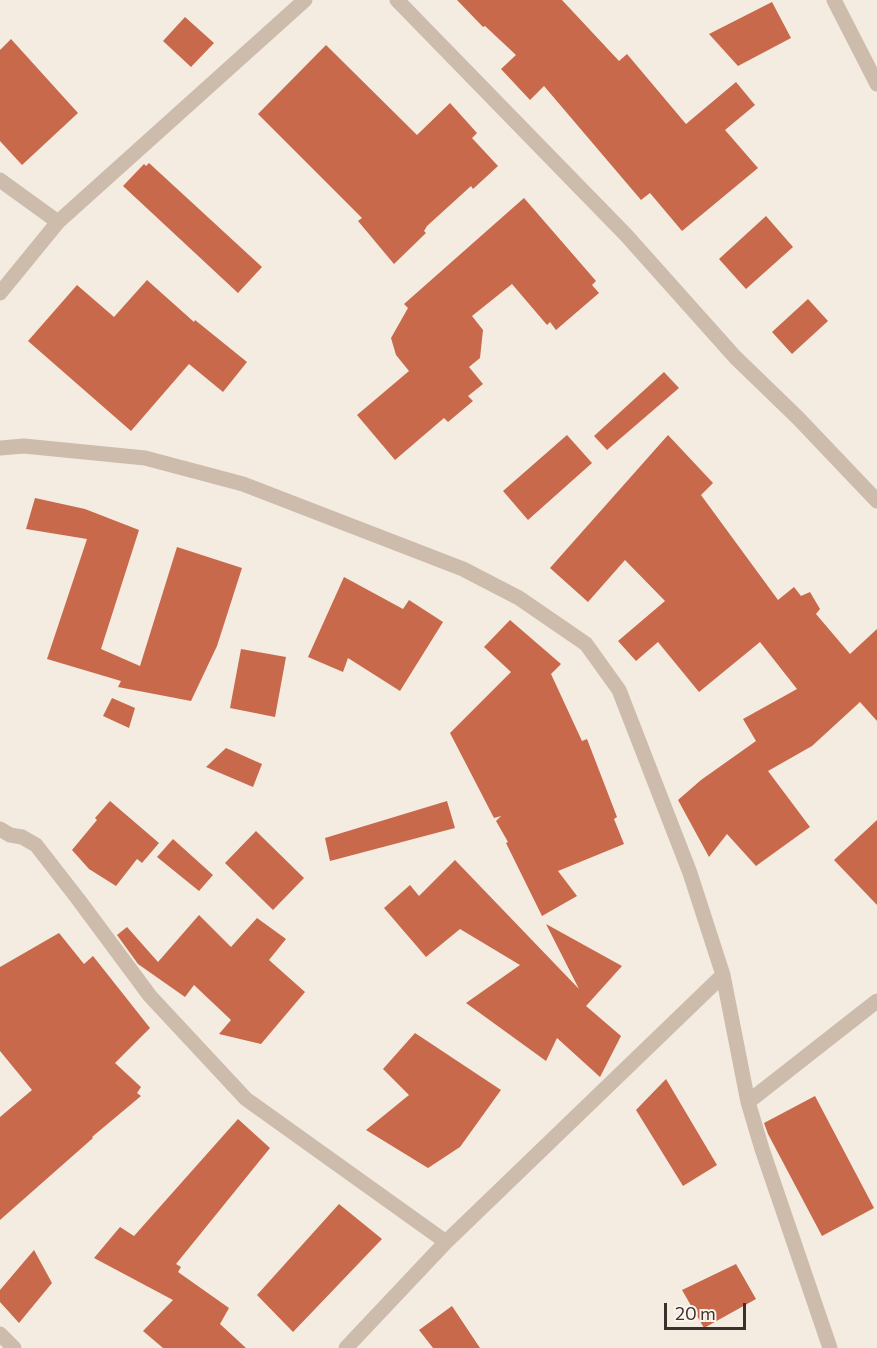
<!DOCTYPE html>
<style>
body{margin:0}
#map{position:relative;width:877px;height:1348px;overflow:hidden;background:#f4ebe1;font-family:Commissioner,sans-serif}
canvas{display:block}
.scale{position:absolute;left:664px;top:1303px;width:82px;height:27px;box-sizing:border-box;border:3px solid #3b302b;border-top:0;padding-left:8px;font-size:18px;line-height:21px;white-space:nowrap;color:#3b302b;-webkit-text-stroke:4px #fbf5ee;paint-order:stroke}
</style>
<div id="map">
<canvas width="877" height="1348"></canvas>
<div class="scale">20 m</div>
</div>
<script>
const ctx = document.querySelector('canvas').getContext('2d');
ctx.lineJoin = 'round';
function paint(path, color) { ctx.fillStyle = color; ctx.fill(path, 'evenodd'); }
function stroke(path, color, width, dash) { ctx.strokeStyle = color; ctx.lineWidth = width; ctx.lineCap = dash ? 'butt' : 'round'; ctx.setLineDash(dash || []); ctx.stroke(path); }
const building = new Path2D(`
 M 457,0 L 562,0 L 619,61 L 627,54 L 686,124 L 736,82 L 755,105 L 725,130 L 758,168 L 682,231 L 650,193 L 641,200 L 544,86 L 530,100 L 501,69 L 516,55 L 485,26 L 483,27 Z
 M 772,2 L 791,38 L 738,66 L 709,34 Z
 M 185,17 L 214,43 L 191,67 L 163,41 Z
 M 11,39 L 78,113 L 22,165 L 0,141 L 0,50 Z
 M 326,45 L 417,135 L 450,103 L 477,133 L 472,138 L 498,166 L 473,189 L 471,186 L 427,226 L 424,231 L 426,233 L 394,264 L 358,221 L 362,218 L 258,114 Z
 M 149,163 L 262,267 L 238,293 L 123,186 L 144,164 L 146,166 Z
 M 524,198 L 596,281 L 592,285 L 599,293 L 556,330 L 550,322 L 547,325 L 512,284 L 472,316 L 483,330 L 480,358 L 469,367 L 483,384 L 468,396 L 473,401 L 448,422 L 444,418 L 395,460 L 357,415 L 409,371 L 396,355 L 391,338 L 408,308 L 404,304 Z
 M 766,216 L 793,247 L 746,289 L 719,259 Z
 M 147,280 L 194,322 L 195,320 L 247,362 L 223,392 L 189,364 L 131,431 L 28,341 L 77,285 L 114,317 Z
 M 808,299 L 828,321 L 792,354 L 772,332 Z
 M 664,372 L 679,388 L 607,450 L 594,436 Z
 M 567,435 L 592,463 L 528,520 L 503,491 Z
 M 668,435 L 713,483 L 701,495 L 778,600 L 794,587 L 801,596 L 810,592 L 820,609 L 816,614 L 850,654 L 877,629 L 877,721 L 860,702 L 812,746 L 768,771 L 810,827 L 756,866 L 727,834 L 709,857 L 678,800 L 701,780 L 756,741 L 743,719 L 797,689 L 760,642 L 699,692 L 658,642 L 636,661 L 618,641 L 665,601 L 625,560 L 588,602 L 550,568 Z
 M 35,498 L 85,509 L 139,530 L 101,649 L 140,666 L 177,547 L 242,568 L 217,646 L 191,701 L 118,687 L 121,681 L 47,659 L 87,539 L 26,529 Z
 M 344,577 L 403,609 L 409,600 L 443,622 L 400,691 L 348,658 L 343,672 L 308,657 Z
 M 510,620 L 561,664 L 551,674 L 582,741 L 587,739 L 617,817 L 614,819 L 624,844 L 558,871 L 577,896 L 542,916 L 506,843 L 508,842 L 496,821 L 501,816 L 494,818 L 450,733 L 511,672 L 484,647 Z
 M 241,649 L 286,657 L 275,717 L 230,708 Z
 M 112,698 L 135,708 L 129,728 L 103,716 Z
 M 226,748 L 262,764 L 253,787 L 206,767 Z
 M 110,801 L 159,843 L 142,863 L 137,859 L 116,886 L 89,869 L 72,850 L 97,820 L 95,818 Z
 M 447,801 L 455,828 L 330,861 L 325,838 Z
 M 877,820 L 877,905 L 834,860 Z
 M 256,831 L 304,878 L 273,910 L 225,863 Z
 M 173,839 L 213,875 L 199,891 L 157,857 Z
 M 455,860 L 579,989 L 546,924 L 622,966 L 586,1006 L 621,1036 L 600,1077 L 557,1038 L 546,1061 L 466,1003 L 520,965 L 460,929 L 426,957 L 384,908 L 410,885 L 419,896 Z
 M 199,915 L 231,947 L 257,918 L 286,939 L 269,960 L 305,992 L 261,1044 L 219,1034 L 231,1020 L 194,985 L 185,997 L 138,964 L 117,935 L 127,927 L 158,962 Z
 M 59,933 L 84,964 L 93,956 L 150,1028 L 115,1063 L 141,1087 L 137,1093 L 141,1096 L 92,1137 L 93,1138 L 0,1220 L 0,1117 L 32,1090 L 0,1051 L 0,967 Z
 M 415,1033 L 501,1090 L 460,1147 L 428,1168 L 366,1130 L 409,1095 L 383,1069 Z
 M 666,1079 L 717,1165 L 683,1186 L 636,1110 Z
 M 815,1096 L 874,1208 L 822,1236 L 768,1134 L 764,1123 Z
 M 238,1119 L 270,1148 L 176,1264 L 181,1267 L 178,1272 L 229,1308 L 220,1324 L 246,1348 L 163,1348 L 143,1331 L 173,1300 L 94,1258 L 120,1227 L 134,1236 Z
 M 339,1204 L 382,1239 L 293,1332 L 257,1295 Z
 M 34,1250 L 52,1283 L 19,1323 L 0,1302 L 0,1290 Z
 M 736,1264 L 756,1299 L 704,1328 L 682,1290 Z
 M 452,1306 L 480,1348 L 433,1348 L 419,1330 Z`);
const minor = new Path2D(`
 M 397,0 L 626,235 L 735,357 L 798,418 L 877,501
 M 834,0 L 877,84
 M 0,180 L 58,222
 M 0,293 L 58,222 L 305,0
 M 0,448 L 24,446 L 145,458 L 243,484 L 463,569 L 519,598 L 586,644 L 619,690 L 690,873 L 723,975 L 748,1102 L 762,1149 L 830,1348
 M 0,829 L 10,835 L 22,837 L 36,845 L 78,899 L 150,996 L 246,1099 L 446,1242
 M 748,1102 L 877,1001
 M 0,1334 L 14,1348
 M 346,1348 L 446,1242 L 723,975`);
paint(building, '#c8694b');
stroke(minor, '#cdbbac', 15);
</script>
